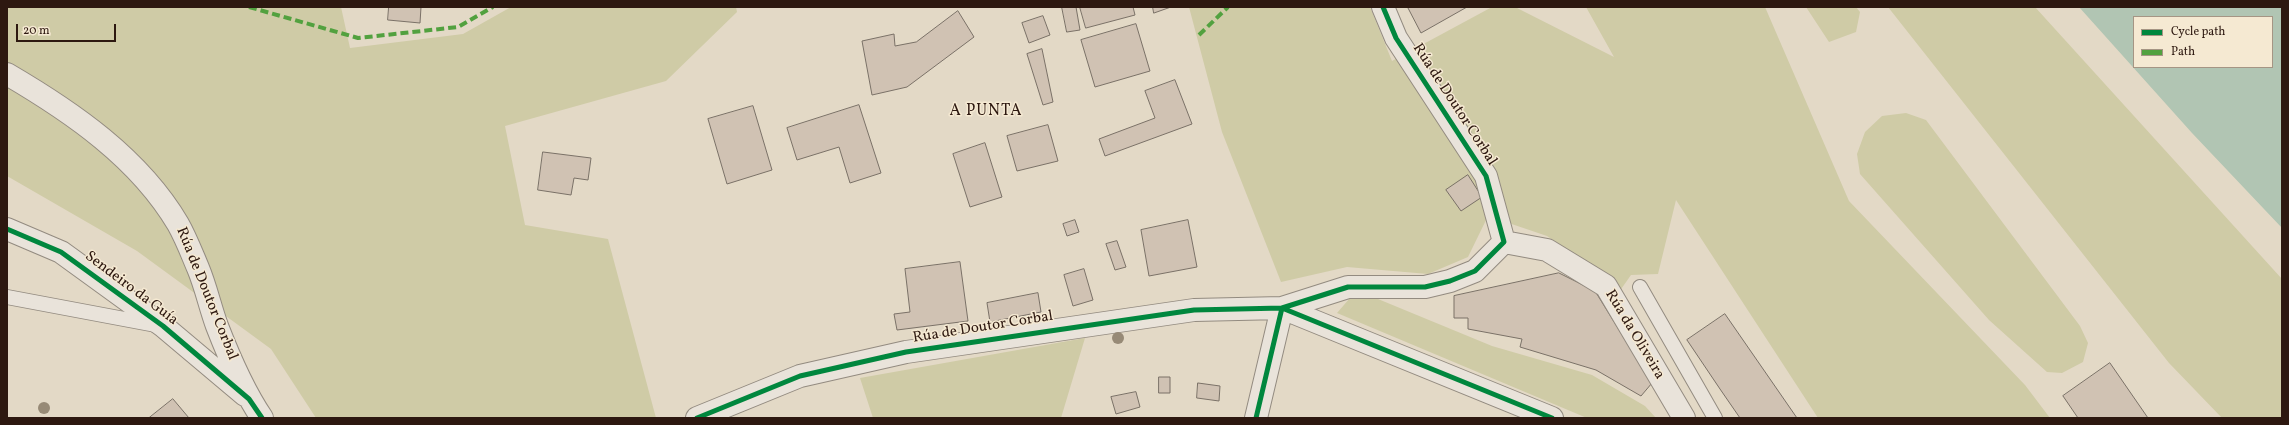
<!DOCTYPE html>
<meta charset="utf-8">
<style>
body{margin:0}
#map{position:relative;width:2289px;height:425px;overflow:hidden;background:#e3d9c6;font-family:Vollkorn,serif}
canvas{display:block}
.frame{position:absolute;inset:0;border:8px solid #2d1810;pointer-events:none}
.legend{position:absolute;left:2133px;top:16px;width:140px;height:52px;box-sizing:border-box;background:#f5e9d2;border:1px solid #a59584;margin:0;padding:5px 7px;list-style:none;font-size:12px;color:#2d1810}
.legend li{display:flex;align-items:center;gap:8px;height:20px}
.legend b{width:20px;border:1px solid #a59584}
.scale{position:absolute;left:16px;top:24px;width:100px;height:18px;box-sizing:border-box;border:2px solid #2d1810;border-top:0;padding-left:5px;font-size:12px;line-height:14px;white-space:nowrap;color:#2d1810;-webkit-text-stroke:3px #f5e9d2;paint-order:stroke}
</style>
<div id="map">
<canvas width="2289" height="425"></canvas>
<div class="frame"></div>
<ul class="legend">
<li><b style="height:5px;background:#00873e"></b>Cycle path</li>
<li><b style="height:5px;background:#52a13f"></b>Path</li>
</ul>
<div class="scale">20 m</div>
</div>
<script>
const ctx = document.querySelector('canvas').getContext('2d');
ctx.lineJoin = 'round';
function paint(path, color) { ctx.fillStyle = color; ctx.fill(path, 'evenodd'); }
function stroke(path, color, width, dash) { ctx.strokeStyle = color; ctx.lineWidth = width; ctx.lineCap = dash ? 'butt' : 'round'; ctx.setLineDash(dash || []); ctx.stroke(path); }
function label(font, color, halo, rows, align = 'center') {
  ctx.font = font + ' Vollkorn,serif'; ctx.lineWidth = 3; ctx.setLineDash([]); ctx.textBaseline = 'middle'; ctx.strokeStyle = halo; ctx.fillStyle = color; for (const [text, x, y, turn = 0] of rows) {
    ctx.save(); ctx.translate(x, y); ctx.rotate((+turn || 0) * Math.PI / 180); ctx.textAlign = isNaN(turn) ? turn : align; if (halo) ctx.strokeText(text, 0, 0); ctx.fillText(text, 0, 0); ctx.restore();
  }
}
const green = new Path2D(`
 M 7,7 L 341,7 L 350,48 L 463,34 L 511,7 L 736,7 L 737,12 L 666,81 L 505,126 L 525,225 L 608,239 L 656,418 L 316,418 L 271,349 L 137,251 L 7,176 Z
 M 1189,7 L 1370,7 L 1392,61 L 1492,7 L 1515,7 L 1614,57 L 1586,7 L 1765,7 L 1849,201 L 2025,385 L 2050,418 L 1818,418 L 1676,200 L 1658,274 L 1631,275 L 1619,292 L 1611,279 L 1547,236 L 1488,216 L 1468,257 L 1428,274 L 1347,267 L 1281,282 L 1222,132 Z
 M 1806,7 L 1856,7 L 1860,12 L 1856,32 L 1829,42 Z
 M 1888,7 L 2035,7 L 2282,279 L 2282,418 L 2222,418 L 2169,363 Z
 M 1906,113 L 1926,120 L 2080,326 L 2088,343 L 2083,362 L 2062,373 L 2047,372 L 1989,320 L 1860,174 L 1857,154 L 1865,132 L 1882,116 Z
 M 1350,298 L 1378,299 L 1492,346 L 1592,375 L 1645,406 L 1656,418 L 1587,418 L 1337,313 Z
 M 1085,338 L 1061,418 L 873,418 L 860,378 Z`);
const water = new Path2D(`
 M 2079,7 L 2282,7 L 2282,228 L 2192,133 ZM 2134,17 L 2272,17 L 2272,67 L 2134,67 Z`);
const building = new Path2D(`
 M 389,7 L 421,7 L 420,23 L 388,20 Z
 M 1062,7 L 1076,7 L 1080,30 L 1067,32 Z
 M 1080,7 L 1133,7 L 1135,15 L 1086,28 Z
 M 1153,7 L 1171,7 L 1154,13 Z
 M 1410,7 L 1467,7 L 1421,33 L 1408,8 Z
 M 958,11 L 974,37 L 907,87 L 872,95 L 862,41 L 894,34 L 895,46 L 916,42 Z
 M 1043,16 L 1050,35 L 1029,43 L 1022,23 Z
 M 1136,24 L 1150,71 L 1095,87 L 1081,40 Z
 M 1042,49 L 1053,102 L 1043,105 L 1027,54 Z
 M 1175,80 L 1192,124 L 1105,156 L 1099,139 L 1155,118 L 1145,91 Z
 M 859,105 L 881,173 L 850,183 L 839,147 L 797,160 L 787,128 Z
 M 753,106 L 772,170 L 727,184 L 708,119 Z
 M 1048,125 L 1058,161 L 1017,171 L 1007,136 Z
 M 985,143 L 1002,197 L 970,207 L 953,154 Z
 M 543,152 L 591,158 L 588,180 L 574,178 L 571,195 L 538,190 Z
 M 1468,175 L 1482,197 L 1461,211 L 1446,190 Z
 M 1075,220 L 1079,232 L 1067,236 L 1063,224 Z
 M 1188,220 L 1197,267 L 1149,276 L 1141,230 Z
 M 1117,241 L 1126,267 L 1115,270 L 1106,244 Z
 M 960,262 L 968,321 L 897,330 L 894,314 L 910,312 L 905,269 Z
 M 1084,269 L 1093,300 L 1073,306 L 1064,275 Z
 M 1559,273 L 1595,291 L 1652,383 L 1641,396 L 1596,370 L 1520,347 L 1522,339 L 1468,329 L 1468,318 L 1454,318 L 1454,296 Z
 M 1038,293 L 1041,312 L 990,322 L 987,303 Z
 M 1725,314 L 1797,418 L 1740,418 L 1720,389 L 1687,340 Z
 M 2110,363 L 2148,418 L 2078,418 L 2063,396 Z
 M 1159,377 L 1170,377 L 1170,393 L 1159,393 Z
 M 1198,383 L 1220,386 L 1219,401 L 1197,398 Z
 M 1136,392 L 1140,407 L 1116,414 L 1111,397 Z
 M 173,399 L 189,418 L 149,418 Z`);
const lane = new Path2D(`
 M 1640,287 L 1715,418
 M 7,297 L 156,325`);
const street = new Path2D(`
 M 7,74 C 72,112 139,158 178,224 C 186,238 192,254 198,268 C 206,287 210,307 217,326 C 229,357 243,390 262,418
 M 7,229 L 61,252 L 163,326 L 245,395
 M 1504,242 L 1547,250 L 1606,286 L 1684,418
 M 697,418 L 800,376 L 906,352 L 1194,310 L 1282,308 L 1552,418
 M 1256,418 L 1282,308 L 1348,287 L 1425,287 L 1450,281 L 1475,271 L 1504,242 L 1486,176 L 1396,38 L 1383,7`);
const quiet = new Path2D(`
 M 249,7 L 358,38 L 458,27 L 493,7
 M 1199,35 L 1228,7`);
const cycleway = new Path2D(`
 M 7,229 L 61,252 L 163,326 L 249,399 L 262,418
 M 697,418 L 800,376 L 906,352 L 1194,310 L 1282,308 L 1552,418
 M 1256,418 L 1282,308 L 1348,287 L 1425,287 L 1450,281 L 1475,271 L 1504,242 L 1486,176 L 1396,38 L 1383,7`);
const trees = [
 [1118,338],
 [44,408]
];
const streetNames = [
 ["Rúa de Doutor Corbal",1454,105,57],
 ["Sendeiro da Guía",131,289,37],
 ["Rúa de Doutor Corbal",206,294,68],
 ["Rúa de Doutor Corbal",983,328,-9],
 ["Rúa da Oliveira",1634,335,59]
];
const neighbourhoodNames = [
 ["A PUNTA",986,112]
];
paint(green, '#cfcba6');
paint(water, '#b1c5b3');
paint(building, '#d0c2b3');
stroke(building, '#7a7167', 1);
stroke(lane, '#938b80', 16);
stroke(street, '#938b80', 24);
stroke(lane, '#e9e3da', 14);
stroke(street, '#e9e3da', 22);
stroke(quiet, '#52a13f', 4, [8, 4]);
stroke(cycleway, '#00873e', 5);
ctx.fillStyle = '#978a76';
for (const [x, y] of trees) { ctx.beginPath(); ctx.arc(x, y, 6, 0, 2 * Math.PI); ctx.fill(); }
label('15px', '#2d1810', '#f5e9d2', streetNames);
ctx.letterSpacing = '1px';
label('16px', '#2d1810', '#f5e9d2', neighbourhoodNames);
ctx.letterSpacing = '0px';
</script>
